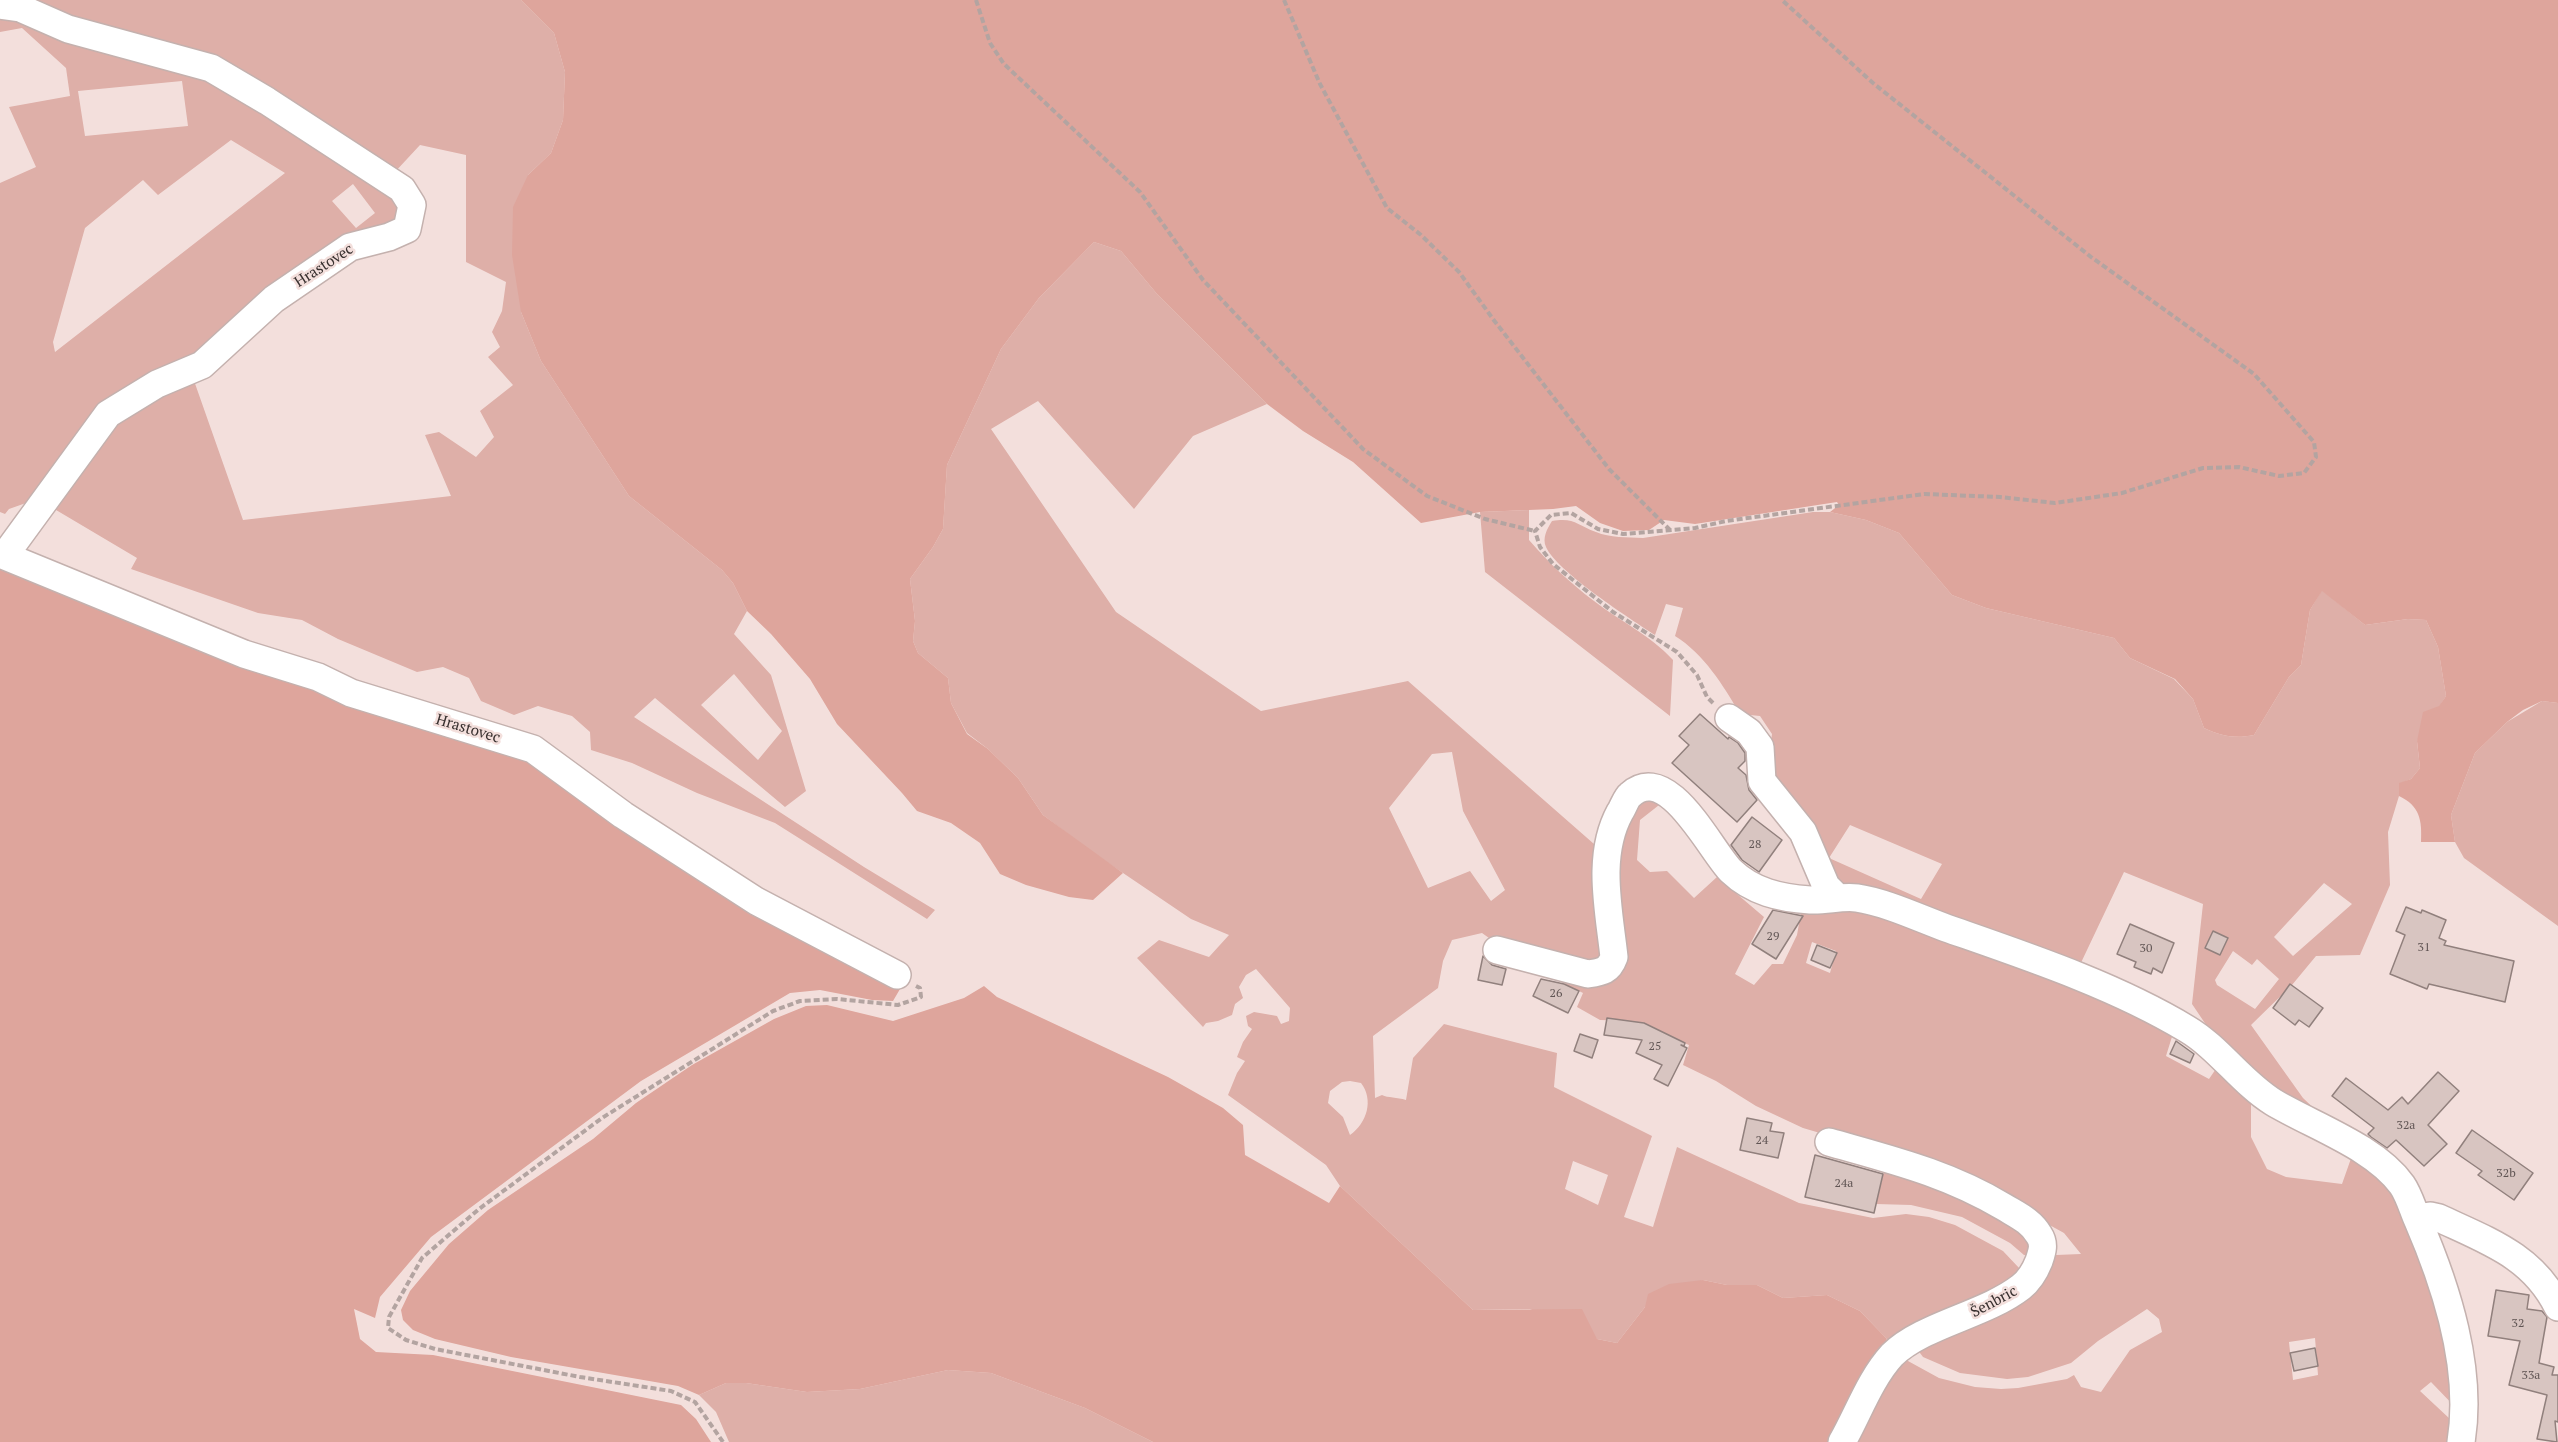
<!DOCTYPE html>
<meta charset="utf-8">
<style>
body{margin:0}
canvas{display:block;background:#f3dfdc}
</style>
<canvas width="2558" height="1442"></canvas>
<script>
const ctx = document.querySelector('canvas').getContext('2d');
ctx.lineJoin = 'round';
function paint(path, color) { ctx.fillStyle = color; ctx.fill(path, 'evenodd'); }
function stroke(path, color, width, dash) { ctx.strokeStyle = color; ctx.lineWidth = width; ctx.lineCap = dash ? 'butt' : 'round'; ctx.setLineDash(dash || []); ctx.stroke(path); }
function label(font, color, halo, rows, align = 'center') {
  ctx.font = font + ' "PT Serif",serif'; ctx.lineWidth = 5; ctx.setLineDash([]); ctx.textBaseline = 'middle'; ctx.strokeStyle = halo; ctx.fillStyle = color; for (const [text, x, y, turn = 0] of rows) {
    ctx.save(); ctx.translate(x, y); ctx.rotate((+turn || 0) * Math.PI / 180); ctx.textAlign = isNaN(turn) ? turn : align; if (halo) ctx.strokeText(text, 0, 0); ctx.fillText(text, 0, 0); ctx.restore();
  }
}
const green = new Path2D(`
 M 13,0 L 521,0 L 554,33 L 565,72 L 563,120 L 551,153 L 528,175 L 521,312 L 541,361 L 629,496 L 722,570 L 733,583 L 747,611 L 734,634 L 771,675 L 806,791 L 785,807 L 655,698 L 634,717 L 864,867 L 935,910 L 927,919 L 775,823 L 697,793 L 632,763 L 591,750 L 590,732 L 572,716 L 538,706 L 514,715 L 481,701 L 469,678 L 443,667 L 417,672 L 338,639 L 302,620 L 258,613 L 131,569 L 137,558 L 51,507 L 115,417 L 192,375 L 243,520 L 451,496 L 425,435 L 439,432 L 476,457 L 494,437 L 480,411 L 513,385 L 488,357 L 500,347 L 492,332 L 502,311 L 506,282 L 466,262 L 466,155 L 420,145 L 394,173 L 258,85 ZM 734,674 L 782,731 L 758,760 L 701,705 Z
 M 0,10 L 204,72 L 379,181 L 403,213 L 390,225 L 219,345 L 155,378 L 40,498 L 9,509 L 5,514 L 0,512 L 0,183 L 36,167 L 9,107 L 70,96 L 66,68 L 22,28 L 0,32 ZM 182,81 L 188,126 L 85,136 L 78,91 ZM 231,140 L 285,173 L 55,352 L 53,342 L 85,228 L 143,180 L 158,195 ZM 353,184 L 375,213 L 356,228 L 332,201 Z
 M 1094,242 L 1121,251 L 1157,294 L 1267,404 L 1193,436 L 1134,509 L 1038,401 L 991,429 L 1116,612 L 1261,711 L 1408,681 L 1602,851 L 1606,960 L 1592,967 L 1503,948 L 1482,933 L 1452,940 L 1443,961 L 1438,988 L 1373,1036 L 1375,1098 L 1382,1095 C 1388,1098 1397,1097 1406,1100 L 1413,1058 L 1444,1024 L 1557,1053 L 1554,1087 L 1652,1136 L 1624,1217 L 1653,1227 L 1677,1147 L 1799,1203 L 1873,1218 L 1906,1214 L 1929,1217 L 1955,1225 L 2003,1251 L 2020,1269 L 2010,1289 L 1896,1339 L 1887,1339 L 1860,1311 L 1827,1295 L 1783,1298 L 1757,1285 L 1727,1285 L 1703,1280 L 1645,1307 L 1617,1343 L 1597,1339 L 1530,1309 L 1473,1310 L 1340,1186 L 1326,1165 L 1228,1095 L 1237,1073 L 1245,1061 L 1237,1057 L 1243,1042 L 1252,1029 L 1248,1026 L 1246,1016 L 1254,1012 L 1277,1016 L 1281,1024 L 1289,1021 L 1290,1008 L 1256,969 L 1246,975 L 1239,987 L 1243,998 L 1235,1004 L 1232,1015 L 1218,1021 L 1206,1023 L 1203,1027 L 1137,958 L 1159,940 L 1209,957 L 1229,935 L 1191,919 L 1092,852 L 1043,815 L 1018,778 L 988,749 L 967,733 L 951,703 L 948,678 L 918,653 L 913,641 L 915,621 L 910,579 L 933,547 L 943,529 L 947,465 L 1001,349 L 1039,298 ZM 1452,752 L 1463,811 L 1505,890 L 1491,901 L 1470,871 L 1428,888 L 1389,808 L 1432,754 ZM 1350,1081 L 1361,1083 C 1374,1100 1367,1123 1350,1135 L 1343,1117 L 1328,1103 L 1330,1091 L 1342,1082 ZM 1573,1161 L 1608,1175 L 1598,1205 L 1565,1189 Z
 M 1529,510 L 1529,540 C 1549,563 1570,583 1594,601 C 1621,622 1649,634 1673,660 L 1670,716 L 1485,572 L 1480,512 Z
 M 1813,512 L 1830,512 L 1866,520 L 1899,533 L 1952,595 L 1986,608 L 2114,638 L 2130,658 L 2174,679 L 2193,699 L 2204,728 C 2221,736 2235,739 2254,735 L 2289,677 L 2301,665 L 2310,610 L 2322,590 L 2365,625 L 2408,619 L 2426,620 L 2438,647 L 2446,696 L 2417,741 L 2420,768 L 2411,779 L 2399,784 L 2399,796 L 2388,832 L 2390,885 L 2360,955 L 2316,956 L 2292,985 L 2251,1025 L 2303,1098 L 2342,1135 L 2299,1114 L 2221,1047 L 2192,1004 L 2203,904 L 2124,872 L 2078,969 L 1838,885 L 1767,771 L 1772,734 L 1760,716 L 1740,714 C 1723,685 1704,654 1675,636 L 1683,608 L 1666,604 L 1655,635 C 1632,620 1556,571 1546,547 C 1542,538 1547,529 1552,521 C 1574,517 1577,525 1596,532 C 1610,538 1627,537 1643,538 ZM 1850,825 L 1942,864 L 1921,899 L 1829,858 ZM 2324,883 L 2352,904 L 2293,956 L 2274,937 ZM 2233,951 L 2252,965 L 2257,959 L 2279,979 L 2255,1009 L 2217,985 L 2215,980 Z
 M 2542,701 L 2558,703 L 2558,926 L 2464,858 L 2455,842 L 2451,815 L 2475,753 L 2507,722 Z
 M 1633,797 L 1668,798 L 1640,820 L 1637,860 L 1650,872 L 1667,871 L 1694,898 L 1717,877 L 1764,917 L 1735,974 L 1754,985 L 1772,964 L 1783,964 L 1797,935 L 1802,907 L 1855,903 L 2175,1027 L 2166,1056 L 2209,1079 L 2220,1063 L 2251,1092 L 2251,1137 L 2267,1169 L 2286,1177 L 2342,1184 L 2354,1150 L 2379,1164 L 2439,1292 L 2458,1410 L 2431,1382 L 2420,1391 L 2450,1419 L 2454,1442 L 1852,1442 L 1897,1360 L 1908,1361 L 1939,1378 L 1975,1387 L 2001,1389 L 2018,1388 L 2067,1379 L 2074,1375 L 2081,1387 L 2101,1392 L 2130,1350 L 2162,1332 L 2159,1319 L 2147,1309 L 2098,1341 L 2071,1363 L 2028,1377 L 2007,1379 L 1960,1373 L 1923,1357 L 1917,1349 L 2042,1272 L 2056,1255 L 2081,1254 L 2064,1233 L 2015,1206 L 1854,1143 L 1803,1128 L 1756,1106 L 1716,1081 L 1683,1065 L 1689,1045 L 1630,1021 L 1600,1020 L 1577,1007 L 1583,993 L 1547,975 L 1598,978 L 1609,877 ZM 1812,942 L 1836,951 L 1830,973 L 1806,963 ZM 2315,1338 L 2318,1375 L 2293,1380 L 2289,1342 Z
 M 1885,1167 L 2029,1227 L 2034,1256 L 2024,1255 L 2010,1243 L 1962,1217 L 1911,1205 L 1876,1204 Z
 M 948,1370 L 991,1373 L 1085,1408 L 1153,1442 L 729,1442 L 716,1412 L 699,1395 L 726,1383 L 746,1383 L 807,1392 L 860,1389 Z`);
const forest = new Path2D(`
 M 521,0 L 2558,0 L 2558,703 L 2542,701 L 2523,710 L 2507,722 L 2475,753 L 2451,815 L 2455,842 L 2421,842 C 2422,820 2420,806 2399,796 L 2399,783 L 2411,779 L 2420,768 L 2417,741 L 2423,712 L 2439,706 L 2446,696 L 2438,647 L 2426,620 L 2408,619 L 2365,625 L 2322,591 L 2310,610 L 2301,665 L 2289,677 L 2254,735 C 2235,739 2221,736 2204,728 L 2193,699 L 2175,679 L 2130,658 L 2114,638 L 1986,608 L 1952,595 L 1899,533 L 1866,520 L 1830,512 L 1839,505 L 1837,502 L 1695,524 L 1664,520 L 1649,530 L 1623,531 L 1600,523 L 1576,506 L 1553,509 L 1480,512 L 1421,523 L 1353,462 L 1303,431 L 1267,404 L 1157,294 L 1121,251 L 1094,242 L 1039,298 L 1001,349 L 947,465 L 943,529 L 933,547 L 910,579 L 915,621 L 913,641 L 918,653 L 948,678 L 951,703 L 967,734 L 988,749 L 1018,778 L 1043,815 L 1123,873 L 1093,900 L 1069,897 L 1026,885 L 1000,874 L 980,843 L 951,823 L 917,811 L 902,793 L 837,724 L 810,679 L 771,634 L 747,611 L 733,583 L 722,570 L 629,496 L 541,361 L 521,312 L 512,255 L 513,207 L 528,175 L 551,153 L 563,120 L 565,72 L 554,33 Z
 M 0,564 L 487,735 L 900,989 L 893,1001 L 872,1000 L 820,990 L 790,993 L 641,1081 L 431,1237 L 380,1297 L 375,1318 L 354,1309 L 360,1339 L 376,1352 L 433,1355 L 681,1405 L 696,1419 L 711,1442 L 0,1442 Z
 M 984,986 L 997,997 L 1168,1077 L 1223,1108 L 1243,1125 L 1245,1155 L 1329,1203 L 1340,1186 L 1473,1310 L 1582,1309 L 1597,1339 L 1617,1343 L 1645,1307 L 1648,1294 L 1669,1284 L 1703,1280 L 1727,1285 L 1757,1285 L 1783,1298 L 1827,1295 L 1860,1311 L 1887,1339 L 1837,1442 L 1153,1442 L 1085,1408 L 991,1373 L 948,1370 L 860,1389 L 807,1392 L 746,1383 L 726,1383 L 699,1395 L 678,1386 L 511,1357 L 435,1339 L 413,1330 L 403,1320 L 401,1310 L 410,1291 L 449,1244 L 488,1210 L 593,1139 L 636,1103 L 692,1065 L 774,1019 L 806,1006 L 827,1005 L 893,1021 L 964,998 Z`);
const building = new Path2D(`
 M 1700,714 L 1728,739 L 1729,737 L 1738,743 L 1745,753 L 1745,761 L 1738,768 L 1746,775 L 1749,790 L 1757,800 L 1737,822 L 1672,763 L 1689,745 L 1679,736 Z
 M 1752,817 L 1782,840 L 1759,872 L 1742,860 L 1731,845 Z
 M 2406,907 L 2421,913 L 2422,910 L 2446,920 L 2439,938 L 2446,941 L 2444,945 L 2514,961 L 2505,1002 L 2429,984 L 2427,989 L 2390,974 L 2405,935 L 2396,931 Z
 M 1773,910 L 1803,916 L 1776,959 L 1752,944 Z
 M 2130,924 L 2174,943 L 2162,973 L 2153,968 L 2151,974 L 2134,967 L 2136,962 L 2117,954 Z
 M 2213,931 L 2228,938 L 2220,955 L 2205,948 Z
 M 1817,945 L 1837,953 L 1830,968 L 1811,960 Z
 M 1483,956 L 1492,965 L 1506,969 L 1502,985 L 1478,980 Z
 M 1541,979 L 1564,984 L 1579,991 L 1568,1013 L 1533,996 Z
 M 2290,984 L 2323,1008 L 2309,1027 L 2299,1020 L 2295,1025 L 2273,1008 Z
 M 1607,1018 L 1644,1023 L 1685,1043 L 1684,1046 L 1681,1045 L 1687,1048 L 1668,1086 L 1654,1079 L 1662,1065 L 1636,1053 L 1642,1040 L 1604,1035 Z
 M 1580,1034 L 1598,1040 L 1592,1058 L 1574,1051 Z
 M 2176,1041 L 2194,1054 L 2190,1063 L 2170,1054 Z
 M 2438,1072 L 2459,1091 L 2428,1125 L 2447,1144 L 2424,1166 L 2396,1140 L 2387,1148 L 2371,1137 L 2368,1134 L 2374,1128 L 2332,1096 L 2346,1078 L 2388,1110 L 2402,1097 L 2408,1104 Z
 M 1747,1118 L 1772,1123 L 1770,1131 L 1784,1133 L 1778,1158 L 1740,1150 Z
 M 2472,1130 L 2533,1173 L 2514,1200 L 2478,1175 L 2482,1171 L 2456,1153 Z
 M 1815,1155 L 1883,1174 L 1874,1213 L 1805,1197 Z
 M 2496,1290 L 2529,1295 L 2527,1309 L 2542,1311 L 2547,1317 L 2539,1363 L 2554,1367 L 2552,1375 L 2558,1375 L 2558,1422 L 2555,1421 L 2557,1442 L 2537,1439 L 2547,1395 L 2509,1385 L 2520,1341 L 2488,1336 Z
 M 2315,1348 L 2318,1366 L 2294,1371 L 2290,1353 Z`);
const path = new Path2D(`
 M 976,0 L 990,43 L 1004,64 L 1140,192 L 1203,280 L 1363,449 L 1427,496 L 1485,519 L 1535,531
 M 1284,0 L 1320,84 L 1387,208 L 1421,235 L 1459,272 L 1493,319 L 1609,469 L 1670,530
 M 1713,703 L 1707,697 L 1697,675 L 1677,652 L 1613,612 L 1553,564 L 1540,547 L 1535,531 L 1551,515 L 1571,513 L 1598,529 L 1623,534 L 1695,528 L 1726,521 L 1924,494 L 2000,497 L 2055,503 L 2122,493 L 2203,468 L 2239,467 L 2279,476 L 2304,473 L 2316,457 L 2314,442 L 2254,374 L 2091,257 L 1873,83 L 1782,0
 M 723,1442 L 695,1402 L 671,1391 L 580,1377 L 435,1349 L 406,1340 L 388,1328 L 389,1317 L 422,1258 L 479,1209 L 602,1118 L 773,1011 L 800,1001 L 837,999 L 898,1005 L 921,997 L 920,988 L 916,986`);
const minor = new Path2D(`
 M 0,5 L 20,8 L 68,29 L 211,68 L 267,101 L 402,189 L 412,205 L 407,229 L 389,237 L 350,247 L 274,299 L 202,365 L 157,384 L 108,414 L 5,555
 M 0,554 L 244,654 L 318,677 L 351,693 L 533,749 L 623,815 L 756,901 L 897,975
 M 1729,718 L 1749,732 L 1760,747 L 1762,781 L 1803,832 L 1826,886 L 1838,898
 M 1497,950 L 1588,974 C 1602,972 1609,971 1614,957 C 1609,910 1596,856 1620,812 C 1623,808 1626,798 1630,795 C 1668,760 1710,850 1731,871 C 1753,892 1780,898 1810,900 C 1826,901 1841,896 1857,898 C 1885,902 1919,918 1946,928 C 2026,956 2114,985 2187,1029 C 2219,1048 2241,1082 2273,1102 C 2313,1126 2375,1147 2402,1185 C 2409,1195 2413,1210 2418,1221 C 2447,1288 2473,1369 2461,1442
 M 1829,1142 C 1892,1160 1947,1173 2004,1207 C 2017,1215 2031,1221 2039,1235 C 2045,1244 2042,1252 2039,1261 C 2035,1271 2030,1280 2021,1287 C 1985,1315 1922,1325 1892,1355 C 1870,1379 1858,1414 1842,1442
 M 2417,1218 L 2430,1216 L 2439,1218 C 2488,1241 2533,1256 2558,1307`);
const numberNames = [
 ["28",1755,845],
 ["29",1773,937],
 ["31",2424,948],
 ["30",2146,949],
 ["26",1556,994],
 ["25",1655,1047],
 ["32a",2406,1126],
 ["24",1762,1141],
 ["32b",2506,1174],
 ["24a",1844,1184],
 ["32",2518,1324],
 ["33a",2531,1376]
];
const streetNames = [
 ["Hrastovec",324,266,-33],
 ["Hrastovec",468,729,17],
 ["Šenbric",1994,1302,-28]
];
paint(green, '#deafa8');
paint(forest, '#dea59c');
paint(building, '#d8c5c1');
stroke(building, '#91807d', 1.5);
stroke(minor, '#c4b1ae', 30);
stroke(path, '#b3a4a1', 4, [6, 3]);
stroke(minor, '#fff', 27);
label('12px', '#605554', null, numberNames);
label('15px', '#38302f', '#f3dfdc', streetNames);
</script>
